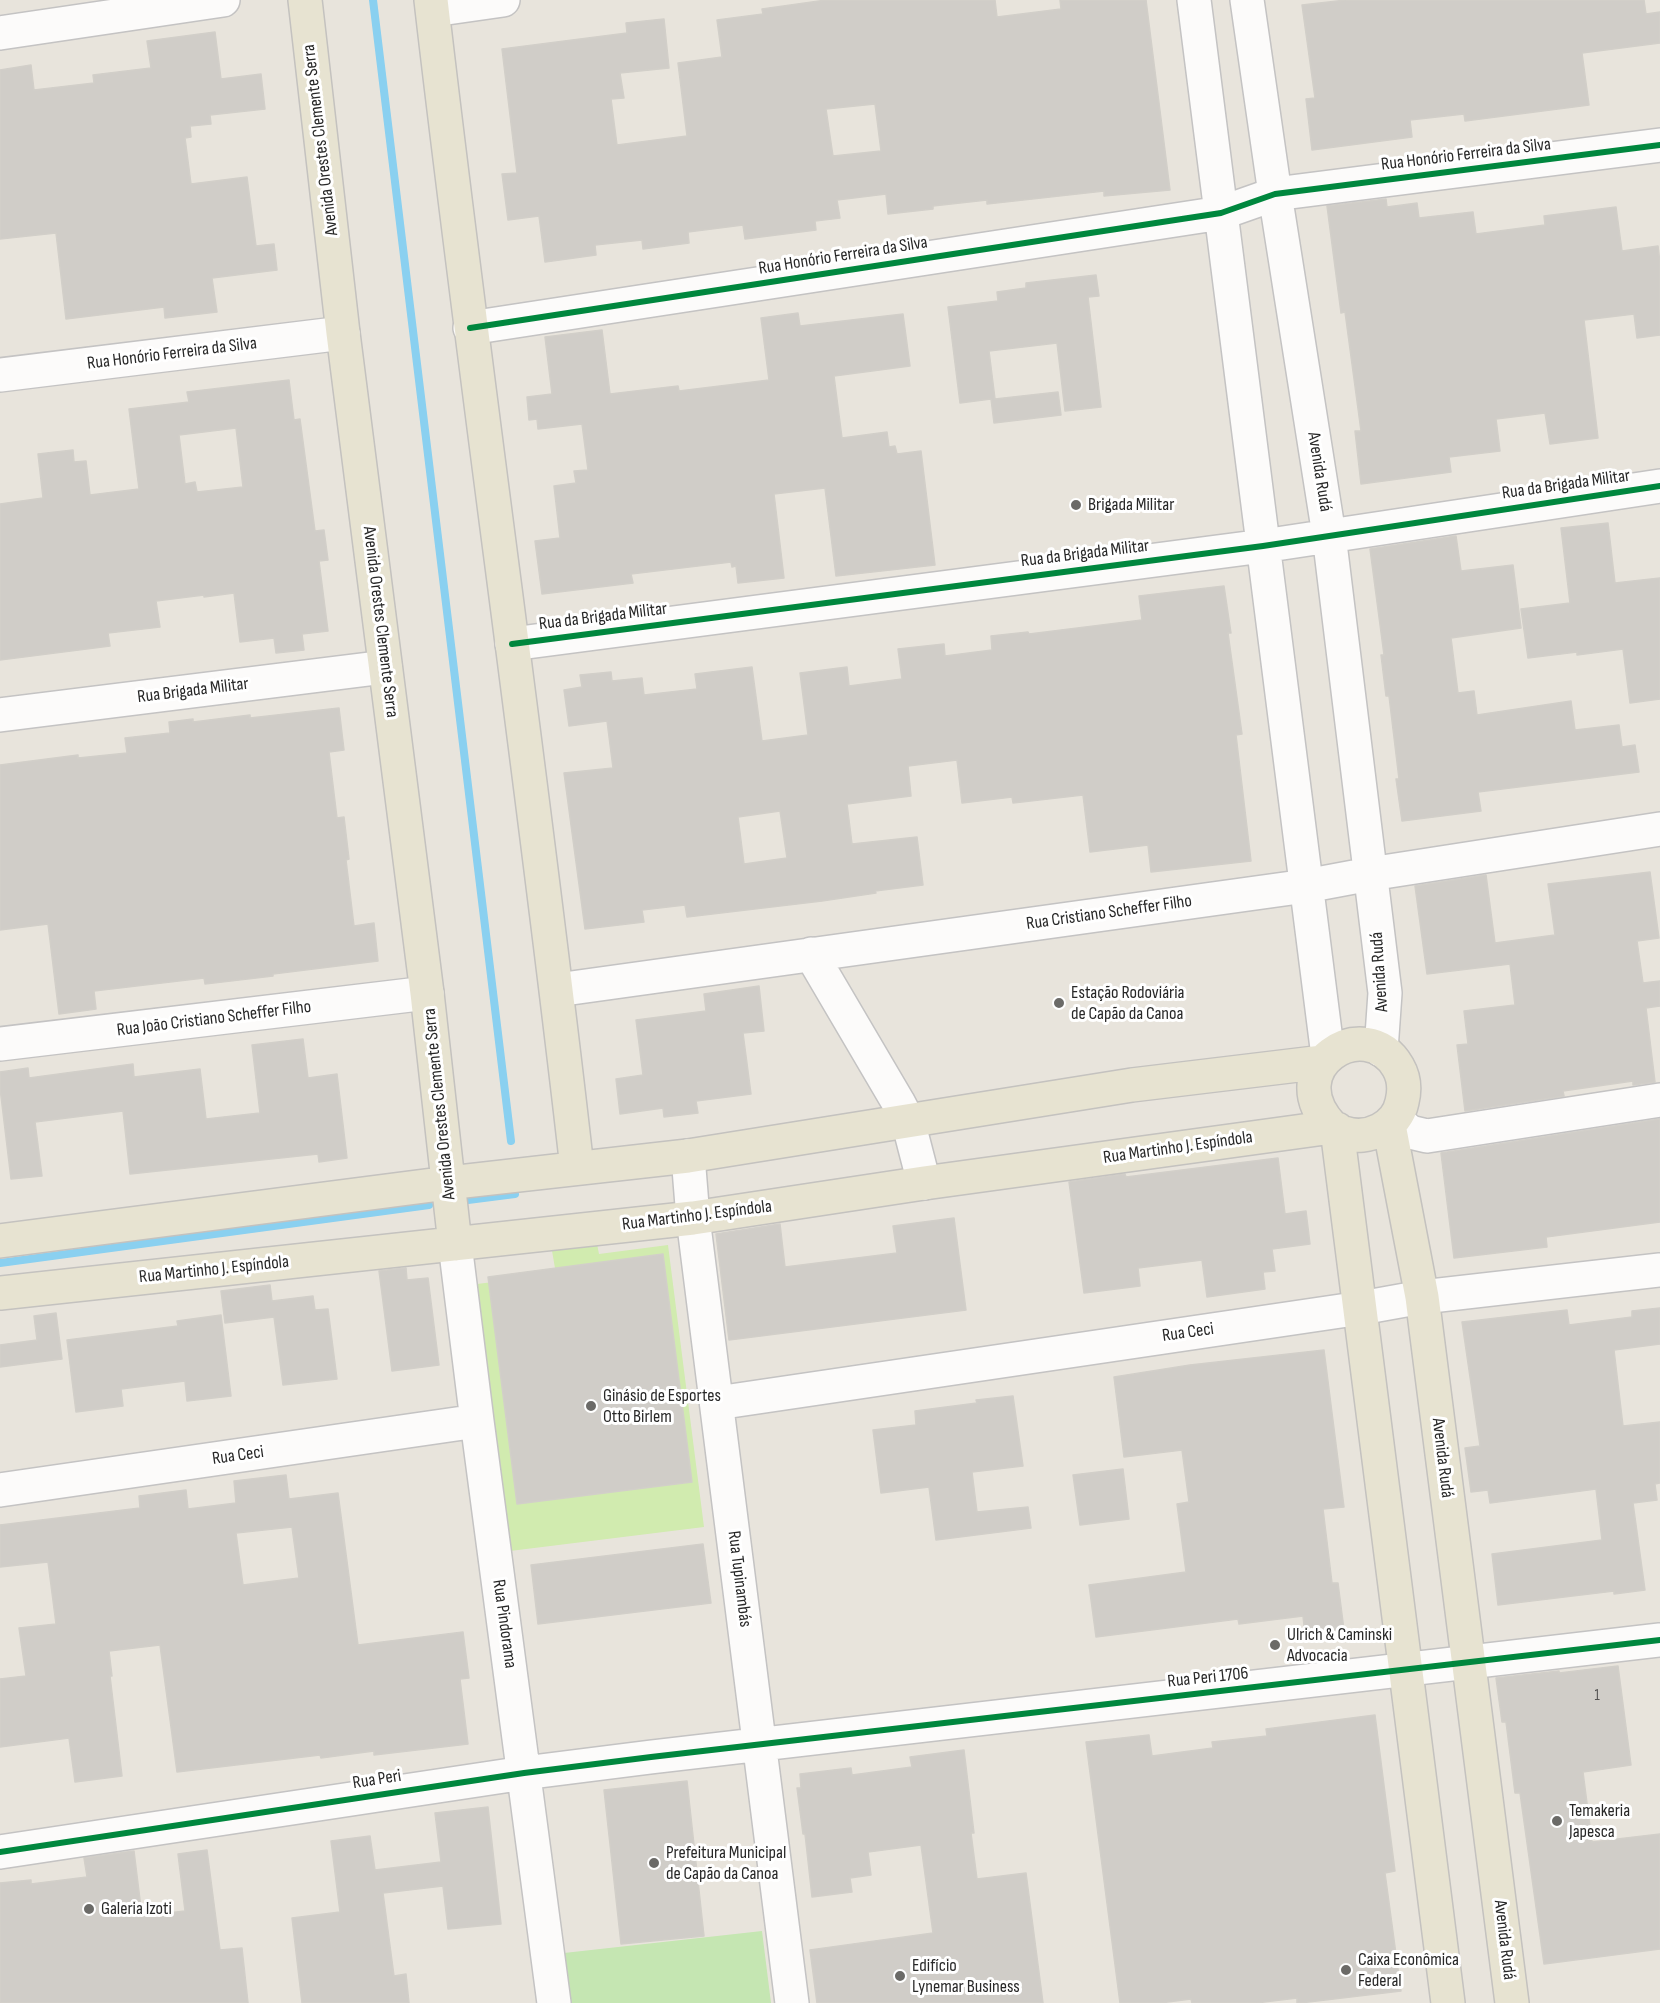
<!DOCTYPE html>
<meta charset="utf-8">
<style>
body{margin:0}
canvas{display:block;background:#e8e4dc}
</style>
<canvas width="1660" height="2003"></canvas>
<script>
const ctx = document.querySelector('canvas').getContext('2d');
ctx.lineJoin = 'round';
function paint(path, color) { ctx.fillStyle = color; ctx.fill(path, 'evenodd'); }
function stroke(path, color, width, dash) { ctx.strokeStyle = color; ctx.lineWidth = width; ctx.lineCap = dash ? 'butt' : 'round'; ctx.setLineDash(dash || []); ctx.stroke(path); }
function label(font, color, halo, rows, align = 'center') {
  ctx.font = font + ' "Sofia Sans Condensed",sans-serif'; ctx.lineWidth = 6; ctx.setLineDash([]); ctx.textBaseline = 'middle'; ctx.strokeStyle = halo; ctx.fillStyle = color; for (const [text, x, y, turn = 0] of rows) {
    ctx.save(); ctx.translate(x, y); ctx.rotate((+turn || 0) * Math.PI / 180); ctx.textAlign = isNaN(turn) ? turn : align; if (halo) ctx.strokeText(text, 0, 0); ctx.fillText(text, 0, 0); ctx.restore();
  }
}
const green = new Path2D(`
 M 762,1931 L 771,2003 L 571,2003 L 564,1953 Z`);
const pitch = new Path2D(`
 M 596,1239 L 599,1254 L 668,1245 L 704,1527 L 510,1551 L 477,1284 L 556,1274 L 551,1245 Z`);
const stream = new Path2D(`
 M 373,0 L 511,1141
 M 468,1200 L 515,1194
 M 0,1263 L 429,1205`);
const building = new Path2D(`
 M 826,0 L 995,0 L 997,17 L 1061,9 L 1060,0 L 1146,0 L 1170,190 L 1104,196 L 1104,191 L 987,204 L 987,200 L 933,206 L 933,209 L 888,214 L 886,194 L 837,200 L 840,218 L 815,221 L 816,230 L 745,239 L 743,225 L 688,232 L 689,243 L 643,249 L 642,240 L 595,245 L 596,255 L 545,262 L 539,216 L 508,220 L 502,174 L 517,173 L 502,49 L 627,33 L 626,23 L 664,19 L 669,68 L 620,73 L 624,98 L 611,99 L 617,145 L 687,136 L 678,63 L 722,57 L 717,20 L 763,14 L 762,9 ZM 875,104 L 881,151 L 833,156 L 826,109 Z
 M 1346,0 L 1644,0 L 1646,14 L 1660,12 L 1660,43 L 1582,53 L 1589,105 L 1465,121 L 1464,114 L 1410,120 L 1412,137 L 1312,150 L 1306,99 L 1315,98 L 1302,5 Z
 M 215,32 L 221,79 L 261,74 L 265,109 L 210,115 L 211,124 L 190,126 L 191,137 L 185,138 L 191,184 L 247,177 L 256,246 L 274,244 L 277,270 L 212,278 L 217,312 L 165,318 L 164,307 L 66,319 L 56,233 L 0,239 L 0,70 L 31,65 L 34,90 L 94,83 L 93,75 L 151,68 L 147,41 Z
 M 1386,199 L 1387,207 L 1417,203 L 1419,218 L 1473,212 L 1476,234 L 1545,225 L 1544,216 L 1616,207 L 1622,251 L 1658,246 L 1660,263 L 1660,335 L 1637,338 L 1634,314 L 1584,320 L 1598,438 L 1550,444 L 1545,413 L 1496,419 L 1500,451 L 1449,457 L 1451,472 L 1361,484 L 1355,431 L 1361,431 L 1345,312 L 1341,313 L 1327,206 Z
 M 1096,275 L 1099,296 L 1088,297 L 1101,407 L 1065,411 L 1057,343 L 989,351 L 995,399 L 1058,392 L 1061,415 L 994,423 L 991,399 L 960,403 L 948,307 L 998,301 L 997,292 L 1026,288 L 1026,283 Z
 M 798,313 L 800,326 L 903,314 L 910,366 L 834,376 L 842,438 L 887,432 L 889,447 L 895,446 L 897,454 L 921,451 L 935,565 L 836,576 L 825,488 L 774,494 L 784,578 L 738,583 L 736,566 L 732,567 L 731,562 L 631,574 L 633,583 L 542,594 L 535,541 L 560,538 L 554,486 L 576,483 L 574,471 L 588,470 L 582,424 L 538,429 L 537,419 L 529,420 L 527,397 L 552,394 L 545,337 L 602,330 L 610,394 L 678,386 L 679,391 L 769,380 L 761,318 Z
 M 289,380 L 294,420 L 300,419 L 315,531 L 324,530 L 328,560 L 319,561 L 328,631 L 302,634 L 304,650 L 276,653 L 274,638 L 240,642 L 234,593 L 204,597 L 204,595 L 156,601 L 160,627 L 108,633 L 110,646 L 0,660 L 0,504 L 43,498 L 38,454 L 73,450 L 74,462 L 86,461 L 90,495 L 139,489 L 129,409 L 189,402 L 187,392 ZM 236,428 L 243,487 L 197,492 L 195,482 L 185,484 L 179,435 Z
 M 1608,523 L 1615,583 L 1660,578 L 1660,699 L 1630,703 L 1623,649 L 1577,655 L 1577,652 L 1528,658 L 1521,609 L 1570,603 L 1561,528 Z
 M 1456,536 L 1461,571 L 1513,565 L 1521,628 L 1451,638 L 1458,693 L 1474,691 L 1477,715 L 1571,701 L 1575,730 L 1619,725 L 1622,747 L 1635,745 L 1639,772 L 1478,792 L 1481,811 L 1402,821 L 1396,779 L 1399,779 L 1389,696 L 1386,696 L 1381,655 L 1384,655 L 1370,549 Z
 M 1224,586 L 1231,633 L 1228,633 L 1242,734 L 1236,735 L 1251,861 L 1151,872 L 1148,845 L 1090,852 L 1083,795 L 1013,803 L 1012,797 L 962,803 L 957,760 L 908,766 L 911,796 L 847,804 L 852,844 L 917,837 L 923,885 L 875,891 L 876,893 L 822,901 L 687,917 L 685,905 L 642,910 L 644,922 L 585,929 L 564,773 L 613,768 L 607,721 L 569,726 L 564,690 L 582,687 L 580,675 L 611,672 L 612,681 L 642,678 L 644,695 L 697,689 L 695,674 L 752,667 L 762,741 L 808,735 L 800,673 L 847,667 L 849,686 L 902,679 L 898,649 L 944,644 L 945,656 L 992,650 L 991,636 L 1028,632 L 1029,634 L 1142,620 L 1139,596 ZM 780,811 L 787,858 L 744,864 L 738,817 Z
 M 339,708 L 344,750 L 329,752 L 337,818 L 344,817 L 349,859 L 346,860 L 354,926 L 374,923 L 378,961 L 273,974 L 273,976 L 205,984 L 204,978 L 94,991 L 96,1009 L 59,1014 L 48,924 L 0,930 L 0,765 L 78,755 L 78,758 L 127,753 L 125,738 L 170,733 L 169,722 L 193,719 L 193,722 L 250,715 L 250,718 Z
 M 1650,872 L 1659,938 L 1637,941 L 1643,983 L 1660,981 L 1660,1006 L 1646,1008 L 1655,1082 L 1633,1085 L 1633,1081 L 1563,1091 L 1564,1096 L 1465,1111 L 1457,1045 L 1468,1044 L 1464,1011 L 1515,1005 L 1510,964 L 1427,974 L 1415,886 L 1486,875 L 1495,943 L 1555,935 L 1548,884 Z
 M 759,986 L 764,1031 L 743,1033 L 751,1094 L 696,1101 L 698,1113 L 664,1117 L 663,1108 L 620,1114 L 616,1079 L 643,1075 L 636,1020 L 706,1011 L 704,994 Z
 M 303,1039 L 308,1078 L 337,1074 L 347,1158 L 319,1162 L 318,1154 L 130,1174 L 123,1111 L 35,1122 L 42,1176 L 11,1179 L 0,1088 L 0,1072 L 28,1068 L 29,1078 L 133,1064 L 134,1077 L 200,1069 L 206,1119 L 260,1113 L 252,1045 Z
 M 1660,1119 L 1660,1222 L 1546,1237 L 1547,1247 L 1454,1258 L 1441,1153 Z
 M 1278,1158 L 1285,1214 L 1306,1211 L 1310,1244 L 1272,1249 L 1275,1271 L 1263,1272 L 1265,1289 L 1207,1297 L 1202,1260 L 1138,1268 L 1140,1286 L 1084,1293 L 1069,1182 L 1125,1174 L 1126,1177 Z
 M 954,1218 L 966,1310 L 729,1340 L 716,1234 L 780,1224 L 785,1267 L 897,1253 L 893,1226 Z
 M 663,1254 L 692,1482 L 517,1504 L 488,1277 Z
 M 406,1268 L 407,1280 L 428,1278 L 439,1365 L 392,1371 L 379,1271 Z
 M 270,1285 L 272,1301 L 313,1296 L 315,1310 L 328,1309 L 337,1379 L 283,1385 L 274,1317 L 225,1323 L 221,1291 Z
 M 1660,1308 L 1660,1344 L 1614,1350 L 1623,1426 L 1660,1422 L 1660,1483 L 1655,1484 L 1657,1500 L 1633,1503 L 1645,1590 L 1614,1594 L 1614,1591 L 1498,1605 L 1492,1554 L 1602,1540 L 1596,1489 L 1490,1503 L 1488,1490 L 1471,1492 L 1465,1448 L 1480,1446 L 1462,1322 L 1567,1310 L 1569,1325 L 1632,1317 L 1632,1311 Z
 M 56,1313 L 62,1359 L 0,1367 L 0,1345 L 37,1340 L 34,1316 Z
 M 221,1315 L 231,1396 L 187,1401 L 185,1381 L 121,1389 L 123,1406 L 76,1412 L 67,1340 L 178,1326 L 177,1321 Z
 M 1324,1350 L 1344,1507 L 1323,1509 L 1332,1583 L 1338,1583 L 1344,1630 L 1305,1635 L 1303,1616 L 1239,1624 L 1238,1619 L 1096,1637 L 1089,1585 L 1186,1572 L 1177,1504 L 1189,1502 L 1182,1450 L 1124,1457 L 1114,1377 L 1190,1365 Z
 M 1013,1396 L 1023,1466 L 972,1472 L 977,1512 L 1028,1507 L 1031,1528 L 936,1540 L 929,1487 L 881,1493 L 873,1430 L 916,1425 L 915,1411 L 977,1403 L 976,1400 Z
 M 1123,1469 L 1129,1519 L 1080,1525 L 1073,1475 Z
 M 286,1475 L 289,1499 L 338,1493 L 358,1645 L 463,1632 L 469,1678 L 460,1679 L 468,1744 L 374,1755 L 374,1751 L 321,1758 L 320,1755 L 177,1772 L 160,1645 L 109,1651 L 112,1676 L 110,1676 L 122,1776 L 75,1782 L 69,1738 L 0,1747 L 0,1679 L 26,1676 L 19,1628 L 56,1624 L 48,1562 L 0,1567 L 0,1525 L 140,1508 L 139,1496 L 186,1490 L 188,1509 L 236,1503 L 234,1481 ZM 292,1527 L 299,1578 L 243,1585 L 236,1533 Z
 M 703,1544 L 711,1603 L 538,1624 L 531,1565 Z
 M 1618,1666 L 1631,1765 L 1583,1772 L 1592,1842 L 1660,1834 L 1660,1949 L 1544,1964 L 1520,1793 L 1515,1793 L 1506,1722 L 1502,1722 L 1496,1678 L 1559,1671 L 1559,1673 Z
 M 1375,1715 L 1395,1871 L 1385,1873 L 1401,1991 L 1300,2003 L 1297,2003 L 1297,1998 L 1256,2003 L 1192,2003 L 1191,1999 L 1160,2003 L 1120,2003 L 1086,1742 L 1149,1735 L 1152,1756 L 1213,1748 L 1212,1742 L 1267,1736 L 1266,1729 Z
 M 964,1750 L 974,1833 L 971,1833 L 977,1879 L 1026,1873 L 1043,2003 L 817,2003 L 810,1950 L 933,1933 L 921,1845 L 868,1852 L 871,1875 L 850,1878 L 852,1892 L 812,1897 L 805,1834 L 803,1834 L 797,1788 L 801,1788 L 800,1774 L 851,1768 L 852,1775 L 912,1767 L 910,1757 Z
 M 687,1781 L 704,1936 L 621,1944 L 604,1790 Z
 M 488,1807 L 501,1924 L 448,1929 L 443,1886 L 383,1893 L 394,1976 L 406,1974 L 409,2003 L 302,2003 L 292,1918 L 340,1912 L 331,1841 L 370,1836 L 375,1870 L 441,1862 L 435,1813 Z
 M 207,1850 L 220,1950 L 242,1948 L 248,2003 L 0,2003 L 0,1883 L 31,1880 L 31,1884 L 87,1877 L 84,1858 L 134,1851 L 142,1916 L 185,1911 L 178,1854 Z`);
const minor = new Path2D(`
 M 1194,0 L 1328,1056
 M 1247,0 L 1275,194 L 1329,535 L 1385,993 L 1381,1050
 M 433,10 L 503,0
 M 0,33 L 223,0
 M 470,328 L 1221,213 L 1275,194 L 1660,145
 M 0,375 L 343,333
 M 512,644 L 1263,546 L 1660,486
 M 0,715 L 385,667
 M 811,954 L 898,1102 L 908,1121 L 924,1183
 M 557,990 L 1306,886 L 1370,874 L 1660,829
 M 0,1044 L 427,993
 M 1395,1119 L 1410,1132 L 1427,1136 L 1660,1100
 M 688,1156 L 693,1218 L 792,2003
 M 455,1244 L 477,1421 L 554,2003
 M 717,1403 L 1361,1308 L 1422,1297 L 1660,1270
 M 0,1490 L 477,1421
 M 0,1852 L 524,1773 L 651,1757 L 1660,1640`);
const major = new Path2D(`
 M 305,0 L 343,333 L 427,993 L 455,1244
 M 431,0 C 476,390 533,778 577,1168
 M 1389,1125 L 1422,1297 L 1512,2003
 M 1337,1129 L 1448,2003
 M 0,1241 L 448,1183 L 688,1156 L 1132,1085 L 1323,1062
 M 0,1293 L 693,1218 L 924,1183 L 1332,1127 C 1336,1129 1340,1132 1344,1133 C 1368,1141 1397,1127 1402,1102 C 1405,1090 1405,1079 1398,1067 C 1365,1011 1276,1068 1332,1127`);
const cycleway = new Path2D(`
 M 470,328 L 1221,213 L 1275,194 L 1660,145
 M 512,644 L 1263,546 L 1660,486
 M 0,1852 L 524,1773 L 651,1757 L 1660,1640`);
const markers = [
 [1076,505,6,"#6b6a67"],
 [1059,1003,6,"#6b6a67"],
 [591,1406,6,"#6b6a67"],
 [1275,1645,6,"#6b6a67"],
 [1557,1821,6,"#6b6a67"],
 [654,1863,6,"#6b6a67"],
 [89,1909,6,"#6b6a67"],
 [1346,1970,6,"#6b6a67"],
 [900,1976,6,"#6b6a67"]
];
const numberNames = [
 ["1",1597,1696]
];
const streetNames = [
 ["Avenida Orestes Clemente Serra",321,140,-97],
 ["Rua Honório Ferreira da Silva",1466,155,-7],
 ["Rua Honório Ferreira da Silva",843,256,-9],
 ["Rua Honório Ferreira da Silva",172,354,-7],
 ["Avenida Rudá",1319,472,81],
 ["Rua da Brigada Militar",1566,485,-8],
 ["Rua da Brigada Militar",1085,554,-7],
 ["Rua da Brigada Militar",603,617,-7],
 ["Avenida Orestes Clemente Serra",380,622,83],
 ["Rua Brigada Militar",193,691,-7],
 ["Rua Cristiano Scheffer Filho",1109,913,-8],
 ["Avenida Rudá",1380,972,-94],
 ["Rua João Cristiano Scheffer Filho",214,1019,-7],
 ["Avenida Orestes Clemente Serra",440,1104,-96],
 ["Rua Martinho J. Espíndola",1178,1148,-8],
 ["Rua Martinho J. Espíndola",697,1216,-7],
 ["Rua Martinho J. Espíndola",214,1270,-6],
 ["Rua Ceci",1188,1333,-8],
 ["Rua Ceci",238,1456,-8],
 ["Avenida Rudá",1442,1458,83],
 ["Rua Tupinambás",739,1579,83],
 ["Rua Pindorama",504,1624,82],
 ["Rua Peri 1706",1208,1678,-6],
 ["Rua Peri",377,1780,-9],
 ["Avenida Rudá",1504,1940,83]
];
const poiNames = [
 ["Brigada Militar",1088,505],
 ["Estação Rodoviária",1071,993],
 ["de Capão da Canoa",1071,1014],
 ["Ginásio de Esportes",603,1396],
 ["Otto Birlem",603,1417],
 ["Ulrich & Caminski",1287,1635],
 ["Advocacia",1287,1656],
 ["Temakeria",1569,1811],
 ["Japesca",1569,1832],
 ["Prefeitura Municipal",666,1853],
 ["de Capão da Canoa",666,1874],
 ["Galeria Izoti",101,1909],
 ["Caixa Econômica",1358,1960],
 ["Federal",1358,1981],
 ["Edifício",912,1966],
 ["Lynemar Business",912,1987]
];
paint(green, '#c5e6b2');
paint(pitch, '#d1ebaf');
stroke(stream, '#8ad0f0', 8);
paint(building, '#d0cdc8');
stroke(building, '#d2cfc9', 1.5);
stroke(minor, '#c4c3c3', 36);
stroke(major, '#c4c2bf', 36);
stroke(minor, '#fcfbfa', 33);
stroke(major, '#e7e3d1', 33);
stroke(cycleway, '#00873e', 6);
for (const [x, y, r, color] of markers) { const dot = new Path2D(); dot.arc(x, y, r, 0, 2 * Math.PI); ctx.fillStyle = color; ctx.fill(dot); stroke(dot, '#fff', 2); }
label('15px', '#535251', null, numberNames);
label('18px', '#282828', '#fff', streetNames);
label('18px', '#282828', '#fff', poiNames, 'left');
</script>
